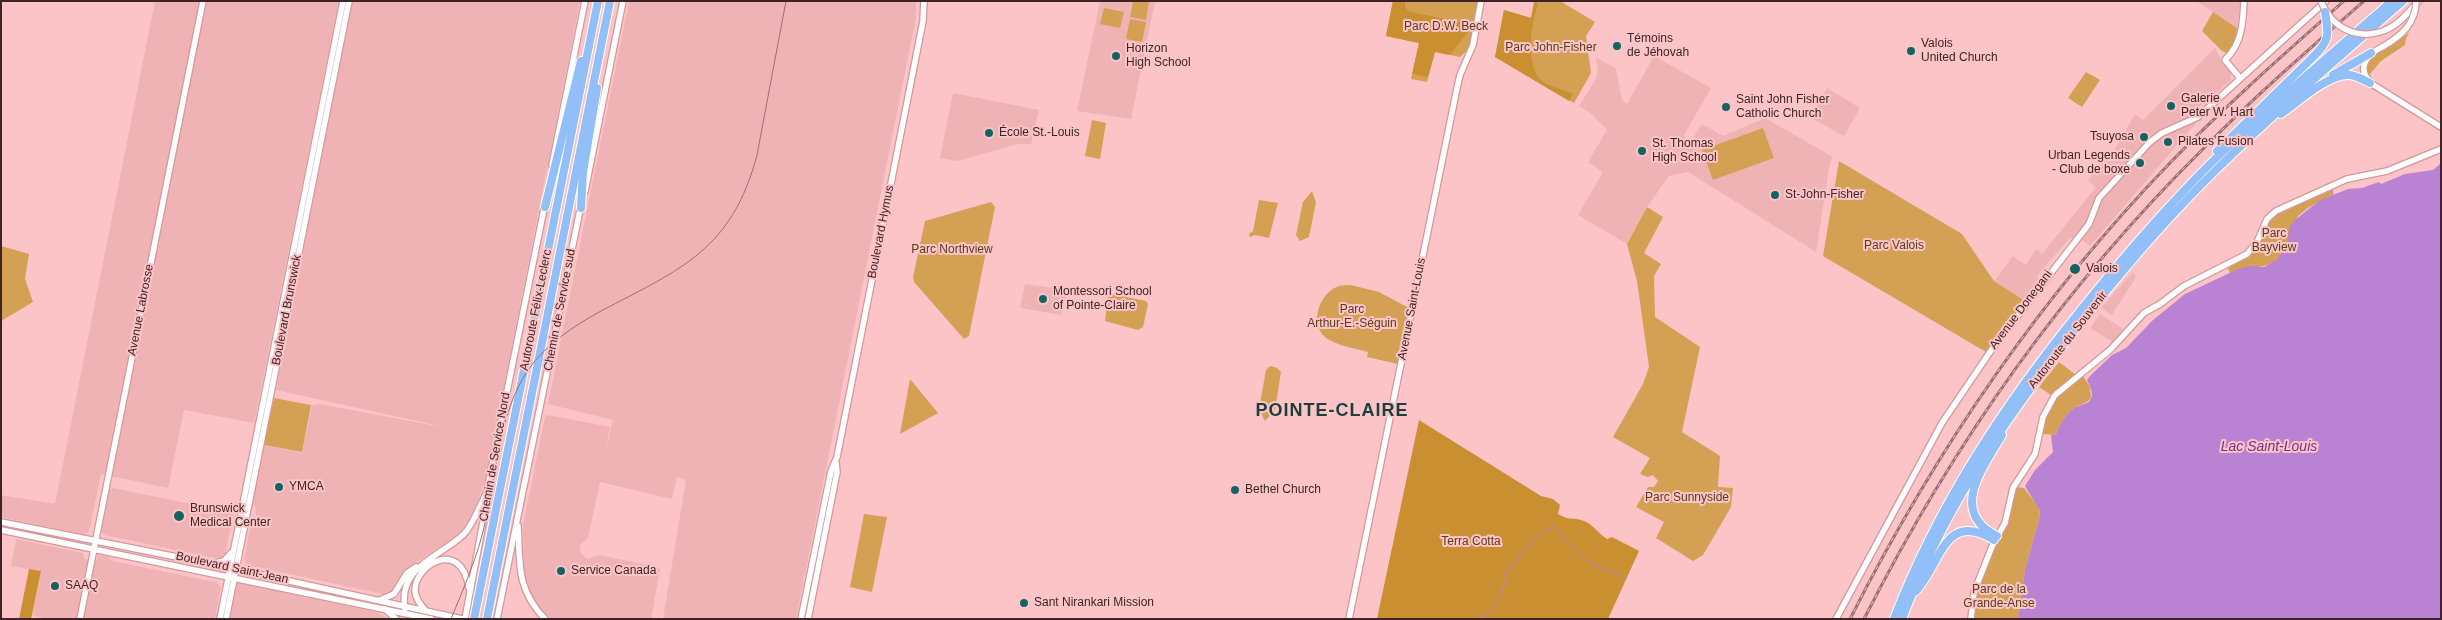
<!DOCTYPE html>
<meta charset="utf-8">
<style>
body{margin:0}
#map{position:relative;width:2442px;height:620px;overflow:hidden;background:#fcc4c7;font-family:Helvetica,sans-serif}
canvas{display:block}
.frame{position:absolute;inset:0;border:2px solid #3e2426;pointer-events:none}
</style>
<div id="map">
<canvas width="2442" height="620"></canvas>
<div class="frame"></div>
</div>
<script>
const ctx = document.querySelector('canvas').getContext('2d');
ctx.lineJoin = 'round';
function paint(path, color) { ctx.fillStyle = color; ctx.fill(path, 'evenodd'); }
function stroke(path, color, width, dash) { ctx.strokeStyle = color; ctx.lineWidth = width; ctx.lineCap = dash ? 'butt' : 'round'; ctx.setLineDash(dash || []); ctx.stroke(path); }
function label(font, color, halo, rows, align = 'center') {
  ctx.font = font + ' Helvetica,sans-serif'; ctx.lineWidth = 4; ctx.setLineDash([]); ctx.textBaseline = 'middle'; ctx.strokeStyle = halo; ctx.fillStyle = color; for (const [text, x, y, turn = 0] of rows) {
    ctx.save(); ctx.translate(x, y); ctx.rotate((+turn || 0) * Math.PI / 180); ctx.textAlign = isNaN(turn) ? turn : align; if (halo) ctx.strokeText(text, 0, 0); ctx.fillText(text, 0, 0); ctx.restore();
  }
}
const built = new Path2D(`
 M 155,1 L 339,1 L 254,423 L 184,410 L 168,488 L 101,474 L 89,532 L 82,534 L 1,517 L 1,495 L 55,504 Z
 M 352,1 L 580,1 L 487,473 L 477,504 L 470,520 L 459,534 L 407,569 L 397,588 L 387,595 L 247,565 L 244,559 L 252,518 L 256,518 L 256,507 L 252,503 L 263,445 L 302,453 L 312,405 L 319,404 L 453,429 L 276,390 Z
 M 629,1 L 916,1 L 916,17 L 796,619 L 663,619 L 686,480 L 677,477 L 672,499 L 600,482 L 588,538 L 580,545 L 581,554 L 588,559 L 599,555 L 658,567 L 660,570 L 651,619 L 549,619 L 531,596 L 524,578 L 523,525 L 545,417 L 548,415 L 610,427 L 604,458 L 613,420 L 548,404 Z
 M 1100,1 L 1155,1 L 1131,119 L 1077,111 Z
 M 2196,1 L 2241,1 L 2237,28 L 2213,12 Z
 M 2215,48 L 2223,64 L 2231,73 L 2231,80 L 2197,109 L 2198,111 L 2193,116 L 2196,123 L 2090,246 L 2080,238 L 2070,238 L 2041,271 L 2037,276 L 2039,279 L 2025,301 L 1994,281 L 2013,256 L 2026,265 L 2036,249 L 2042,254 L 2096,187 L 2088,181 L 2107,151 L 2112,154 L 2135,114 L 2143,120 Z
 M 1654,56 L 1711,88 L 1684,135 L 1686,139 L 1693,138 L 1702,124 L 1723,136 L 1765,118 L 1833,157 L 1830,162 L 1816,252 L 1688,172 L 1669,176 L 1647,207 L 1627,244 L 1578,215 L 1603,172 L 1588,162 L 1607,130 L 1592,114 L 1579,106 L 1596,79 L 1598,71 L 1596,58 L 1616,68 L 1622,100 L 1627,104 Z
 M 1827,88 L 1860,108 L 1844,136 L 1811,118 Z
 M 953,93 L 1039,110 L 1031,144 L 1018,144 L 958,161 L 940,158 Z
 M 2133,272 L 2136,277 L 2112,315 L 2101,308 Z
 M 1025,284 L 1067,290 L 1061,315 L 1020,308 Z
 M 2100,314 L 2123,329 L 2113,342 L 2090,328 Z
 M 113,488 L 230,512 L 233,515 L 225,555 L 219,559 L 104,535 L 101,531 L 109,490 Z
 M 16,539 L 83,553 L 84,559 L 97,561 L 98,555 L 108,557 L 112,561 L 216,582 L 221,587 L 215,619 L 47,619 L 32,615 L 41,571 L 11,566 Z
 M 239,583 L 376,612 L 390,619 L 229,619 L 236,585 Z`);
const green = new Path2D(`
 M 1133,1 L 1149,1 L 1146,20 L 1130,17 Z
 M 1393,1 L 1481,1 L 1473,45 L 1460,57 L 1435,52 L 1427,82 L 1411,79 L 1419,43 L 1386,36 Z
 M 1534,1 L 1560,1 L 1595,22 L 1586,36 L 1591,73 L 1574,103 L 1495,57 L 1504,10 L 1531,18 Z
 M 1104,8 L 1124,12 L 1120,28 L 1100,24 Z
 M 2213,12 L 2237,28 L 2236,38 L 2227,53 L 2222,51 L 2202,31 Z
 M 1130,19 L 1146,22 L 1142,42 L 1126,39 Z
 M 2410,32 L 2406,38 L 2405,45 L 2381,61 L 2370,74 L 2371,79 L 2366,74 L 2367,62 L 2369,57 L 2398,41 Z
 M 2086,72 L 2100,80 L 2082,107 L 2068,98 Z
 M 1092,120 L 1106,123 L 1100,159 L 1085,156 Z
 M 1763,128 L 1774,158 L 1713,180 L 1702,150 Z
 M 1839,161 L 1962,234 L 1994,281 L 2025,301 L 1986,352 L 1823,256 Z
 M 2331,188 L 2333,195 C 2323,199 2303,209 2297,218 C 2290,231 2290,249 2277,259 C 2263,271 2246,265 2230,273 L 2227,266 L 2245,257 L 2268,221 L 2277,213 Z
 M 1312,191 L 1316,202 L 1309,237 L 1300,241 L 1296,235 L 1303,202 Z
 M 1259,200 L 1278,203 L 1269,238 L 1255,235 L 1250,237 L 1249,234 L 1253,231 Z
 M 991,202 L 995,207 L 969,336 L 964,339 L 914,282 L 913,277 L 925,221 Z
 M 1647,207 L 1663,217 L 1644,253 L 1661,264 L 1654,276 L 1655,317 L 1700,347 L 1682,432 L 1720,456 L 1718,487 L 1733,488 L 1731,507 L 1703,555 L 1693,561 L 1656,538 L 1664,522 L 1636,507 L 1648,487 L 1654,487 L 1658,481 L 1653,475 L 1647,477 L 1640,474 L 1650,458 L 1613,437 L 1643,384 L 1649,367 L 1637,281 L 1627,244 Z
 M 1,246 L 29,254 L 25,279 L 33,302 L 1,321 Z
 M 1351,285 L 1379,292 L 1409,308 L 1398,364 L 1367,357 L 1368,352 C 1354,348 1338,346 1326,338 C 1308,323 1320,292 1339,286 C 1343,285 1348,285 1351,285 Z
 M 1111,294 L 1146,301 L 1148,304 L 1143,327 L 1138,330 L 1105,321 L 1108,297 Z
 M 2059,362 L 2076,375 L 2051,395 L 2039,387 Z
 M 1270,366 L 1277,368 L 1281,372 L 1275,410 L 1265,421 L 1259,409 L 1266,370 Z
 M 2083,376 L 2090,387 L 2091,398 C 2086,404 2080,404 2074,408 C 2066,414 2058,426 2056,435 L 2043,434 C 2046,403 2060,394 2083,376 Z
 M 910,379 L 938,413 L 900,434 Z
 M 274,398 L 311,405 L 302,452 L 264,445 Z
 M 2016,487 L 2024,488 L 2038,506 L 2040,516 L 2025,570 L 2018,619 L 1973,619 L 1975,599 L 1994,550 L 2008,523 Z
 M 864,514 L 887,517 L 872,592 L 850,587 Z`);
const forest = new Path2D(`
 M 1393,1 L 1405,1 L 1405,7 L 1410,12 L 1466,23 L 1470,29 L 1450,55 L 1435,52 L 1428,77 L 1412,74 L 1419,43 L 1386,36 Z
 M 1535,1 L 1538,5 C 1531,24 1524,67 1543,82 C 1551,87 1564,90 1573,94 L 1569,101 L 1495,57 L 1504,10 L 1531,18 Z
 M 1419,420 L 1541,496 L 1553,499 L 1560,505 L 1558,514 C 1571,521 1570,517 1581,520 C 1593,523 1598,534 1607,539 L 1612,537 L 1639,551 L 1608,619 L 1377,619 Z
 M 29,569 L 41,571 L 31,619 L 19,619 Z`);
const water = new Path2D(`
 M 2441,163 L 2441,619 L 2018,619 L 2025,570 L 2040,516 L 2039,509 L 2025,486 L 2035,470 L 2053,452 L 2051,435 L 2056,435 C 2058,426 2066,414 2074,408 C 2080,404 2091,405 2092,395 C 2092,389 2089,385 2087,380 L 2090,376 L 2112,355 L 2126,348 L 2153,320 L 2185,294 L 2238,269 L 2250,266 L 2264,267 L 2277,259 L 2286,248 L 2290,226 L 2295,220 L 2320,200 L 2348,189 L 2362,188 L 2379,182 L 2381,184 L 2405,174 L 2433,170 Z`);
const stream = new Path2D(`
 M 2332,189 L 2333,194
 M 1477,619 L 1492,610 L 1502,593 L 1508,568 L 1517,561 L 1532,540 L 1552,527 L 1555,527 C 1564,539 1577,554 1589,562 C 1600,569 1615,571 1626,578`);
const secondary = new Path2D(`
 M 2404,17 L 2418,2
 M 2384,46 C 2367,54 2355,68 2372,84 L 2441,127
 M 2240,78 L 2225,60 C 2242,44 2243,23 2244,1
 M 552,165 L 585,1
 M 585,191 L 623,1
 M 1,522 L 212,564 L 462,619
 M 518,526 C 520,563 516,589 545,619
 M 1,530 L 431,619
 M 215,563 L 224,561 L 231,553
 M 380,600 L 394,594 L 407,573 L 416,567
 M 385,609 L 396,619
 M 405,609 C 397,567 440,557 464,534 C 474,523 478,509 485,496
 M 426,611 C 421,605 416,600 415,591 C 414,565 461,537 469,588
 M 80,619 L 203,1
 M 220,619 L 343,1
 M 226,619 L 349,1
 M 465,619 L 486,506 L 486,495 L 545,204
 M 497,619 L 581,205
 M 801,619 L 831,471 L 837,457 L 923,21 L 924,1
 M 808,619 L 837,472 L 836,463
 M 1349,619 L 1457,88 L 1460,75 L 1473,45 L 1481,1
 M 1836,619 L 1942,423 L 1992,349 L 2089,224 L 2099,198 L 2150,142 L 2162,133 L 2198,117 L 2326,1
 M 1971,619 L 1974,592 L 1993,544 L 2005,523 L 2013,488 L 2035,454 L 2043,417 L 2055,395 L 2111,349 L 2144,313 L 2160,304 L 2184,286 L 2247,254 L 2257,242 L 2267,219 L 2276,211 L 2347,179 L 2387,171 L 2441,149`);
const highway = new Path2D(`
 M 2333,75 L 2371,53
 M 2281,114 C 2298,102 2327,75 2348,75 C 2357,75 2363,80 2370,83
 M 2217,151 L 2312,58
 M 545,207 L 581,61
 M 581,208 L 583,172 L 597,88
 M 1997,536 C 1948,512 1983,468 2002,435
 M 1916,591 C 1942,562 1944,510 1994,540
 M 474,619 L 598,1
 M 487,619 L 610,1
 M 1894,619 C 1938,505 2004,405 2081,310 C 2121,260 2163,211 2209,165 C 2267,108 2331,55 2392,1
 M 1902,619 C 1945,504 2014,405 2091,310 C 2130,261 2172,213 2217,169 C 2277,110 2340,56 2403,1`);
const tram = new Path2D(`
 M 451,619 C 464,587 478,556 485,523 C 497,472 498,415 528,370 C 546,344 574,326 601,311 C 681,269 732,250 757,155 L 786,1`);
const rail = new Path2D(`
 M 1850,619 C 1934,453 2039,299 2168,165 C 2224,107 2284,54 2344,1
 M 1864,619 C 1951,447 2064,287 2201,151 C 2253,98 2308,50 2364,1`);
const secondaryBridge = new Path2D(`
 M 2321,1 C 2335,38 2377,45 2404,17
 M 2384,46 C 2401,36 2416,23 2416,1`);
const highwayBridge = new Path2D(`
 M 2312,58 C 2330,41 2329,35 2325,12`);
const markers = [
 [1617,46,5,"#136363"],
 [1911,51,5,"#136363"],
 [1116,56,5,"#136363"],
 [2171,106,5,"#136363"],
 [1726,107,5,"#136363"],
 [989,133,5,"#136363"],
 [2144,137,5,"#136363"],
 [2168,142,5,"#136363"],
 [1642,151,5,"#136363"],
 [2140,163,5,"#136363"],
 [1775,195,5,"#136363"],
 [2075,269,6,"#136363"],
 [1043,299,5,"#136363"],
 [279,487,5,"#136363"],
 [1235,490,5,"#136363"],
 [179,516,6,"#136363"],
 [561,571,5,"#136363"],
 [55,586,5,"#136363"],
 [1024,603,5,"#136363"]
];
const parkNames = [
 ["Parc D.W. Beck",1446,27],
 ["Parc John-Fisher",1551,48],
 ["Parc",2274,234],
 ["Bayview",2274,248],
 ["Parc Valois",1894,246],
 ["Parc Northview",952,250],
 ["Parc",1352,310],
 ["Arthur-E.-Séguin",1352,324],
 ["Parc Sunnyside",1687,498],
 ["Terra Cotta",1471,542],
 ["Parc de la",1999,590],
 ["Grande-Anse",1999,604]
];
const poiNames = [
 ["Témoins",1627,39],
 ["de Jéhovah",1627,53],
 ["Valois",1921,44],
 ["United Church",1921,58],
 ["Horizon",1126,49],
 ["High School",1126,63],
 ["Galerie",2181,99],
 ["Peter W. Hart",2181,113],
 ["Saint John Fisher",1736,100],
 ["Catholic Church",1736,114],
 ["École St.-Louis",999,133],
 ["Tsuyosa",2134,137,"right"],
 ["Pilates Fusion",2178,142],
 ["St. Thomas",1652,144],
 ["High School",1652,158],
 ["Urban Legends",2130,156,"right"],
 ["- Club de boxe",2130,170,"right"],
 ["St-John-Fisher",1785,195],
 ["Valois",2086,269],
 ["Montessori School",1053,292],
 ["of Pointe-Claire",1053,306],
 ["YMCA",289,487],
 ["Bethel Church",1245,490],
 ["Brunswick",190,509],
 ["Medical Center",190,523],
 ["Service Canada",571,571],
 ["SAAQ",65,586],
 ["Sant Nirankari Mission",1034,603]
];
const streetNames = [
 ["Boulevard Hymus",881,232,-79],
 ["Avenue Saint-Louis",1412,309,-79],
 ["Avenue Labrosse",141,310,-79],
 ["Boulevard Brunswick",287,310,-79],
 ["Autoroute Félix-Leclerc",536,310,-79],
 ["Chemin de Service sud",560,310,-79],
 ["Avenue Donegani",2021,310,-53],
 ["Autoroute du Souvenir",2068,340,-52],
 ["Chemin de Service Nord",495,457,-80],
 ["Boulevard Saint-Jean",232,568,12]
];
const waterNames = [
 ["Lac Saint-Louis",2269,447]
];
const districtNames = [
 ["POINTE-CLAIRE",1332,411]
];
paint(built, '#efb3b6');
paint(green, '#d4a054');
paint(forest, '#ca8f31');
paint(water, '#b982d2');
stroke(stream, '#b982d2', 1);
stroke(secondary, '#d7969a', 8);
stroke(highway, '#fff', 10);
stroke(secondary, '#fff', 5.5);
stroke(highway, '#92bff8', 8);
stroke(tram, '#997073', 1);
stroke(rail, '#997073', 3);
stroke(rail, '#fcc4c7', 1, [4]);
stroke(secondaryBridge, '#d7969a', 8, []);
stroke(highwayBridge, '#fff', 10, []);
stroke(secondaryBridge, '#fff', 5.5);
stroke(highwayBridge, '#92bff8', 8);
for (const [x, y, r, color] of markers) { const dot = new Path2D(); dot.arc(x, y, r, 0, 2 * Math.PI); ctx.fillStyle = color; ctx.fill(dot); stroke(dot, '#fcc4c7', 2); }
label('12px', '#573e19', '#fcc4c7', parkNames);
label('12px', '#3e2426', '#fcc4c7', poiNames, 'left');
label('12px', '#3e2426', '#fcc4c7', streetNames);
label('italic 14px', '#73308f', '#fcc4c7', waterNames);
ctx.letterSpacing = '1px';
label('bold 18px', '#1c3f3e', '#fcc4c7', districtNames);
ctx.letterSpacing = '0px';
</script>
